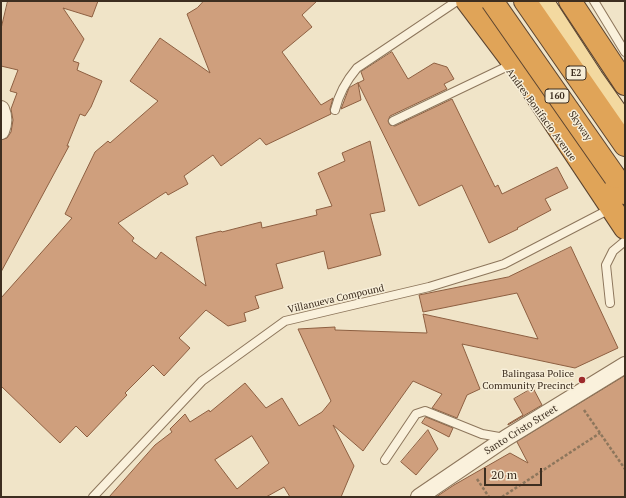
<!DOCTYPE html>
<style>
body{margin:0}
#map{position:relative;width:626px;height:498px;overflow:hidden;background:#f0e4c8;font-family:"PT Serif",serif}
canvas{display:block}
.frame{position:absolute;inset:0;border:2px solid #3d2e20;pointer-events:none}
.scale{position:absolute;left:484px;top:468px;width:58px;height:18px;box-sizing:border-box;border:2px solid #3d2e20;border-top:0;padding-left:5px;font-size:12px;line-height:14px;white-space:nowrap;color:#3d2e20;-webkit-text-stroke:3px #f7eed8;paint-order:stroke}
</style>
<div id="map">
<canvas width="626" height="498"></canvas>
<div class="frame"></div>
<div class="scale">20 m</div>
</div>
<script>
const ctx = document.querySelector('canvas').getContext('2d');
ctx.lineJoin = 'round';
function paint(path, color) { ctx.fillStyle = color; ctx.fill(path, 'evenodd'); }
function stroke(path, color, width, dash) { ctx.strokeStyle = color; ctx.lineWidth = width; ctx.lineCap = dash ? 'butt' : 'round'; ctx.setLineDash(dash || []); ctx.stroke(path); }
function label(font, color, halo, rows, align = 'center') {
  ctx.font = font + ' "PT Serif",serif'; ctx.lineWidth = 3; ctx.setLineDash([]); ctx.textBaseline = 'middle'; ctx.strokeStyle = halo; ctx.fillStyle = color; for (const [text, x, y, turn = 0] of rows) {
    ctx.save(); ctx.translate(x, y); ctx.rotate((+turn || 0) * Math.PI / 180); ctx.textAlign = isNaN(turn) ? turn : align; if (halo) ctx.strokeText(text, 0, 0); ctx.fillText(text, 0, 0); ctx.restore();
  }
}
const building = new Path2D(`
 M 8,1 L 98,1 L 92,17 L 63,8 L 84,39 L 73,61 L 79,63 L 77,70 L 102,81 L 91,107 L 85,116 L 80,114 L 67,146 L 69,146 L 1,272 L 1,140 L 7,138 L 11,132 L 13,120 L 11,109 L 17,93 L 10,91 L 18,70 L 1,66 L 1,29 Z
 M 204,1 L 317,1 L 302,15 L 312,27 L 282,52 L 321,105 L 333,98 L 330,109 L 331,114 L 266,145 L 260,138 L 221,166 L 213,155 L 184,176 L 188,184 L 168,195 L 166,192 L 118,223 L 134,238 L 132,241 L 156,259 L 161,252 L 206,286 L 196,237 L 221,231 L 222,232 L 261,222 L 262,228 L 317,215 L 316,210 L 332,206 L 318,173 L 345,161 L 342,153 L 370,141 L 385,211 L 370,214 L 381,255 L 328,269 L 324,251 L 276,264 L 283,288 L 255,296 L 259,308 L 244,313 L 246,321 L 228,326 L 206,310 L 179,338 L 190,348 L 164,376 L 153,365 L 125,393 L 127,395 L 87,437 L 76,426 L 60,443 L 1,386 L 1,298 L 72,218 L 65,214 L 95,152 L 108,141 L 110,143 L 158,101 L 130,81 L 160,38 L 210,73 L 187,14 L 197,8 Z
 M 392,52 L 408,79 L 434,63 L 447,67 L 454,79 L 444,84 L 447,89 L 390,116 L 388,121 L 390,125 L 395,126 L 452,99 L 495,187 L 498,185 L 502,194 L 557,167 L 568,188 L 545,199 L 551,210 L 517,228 L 518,229 L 489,243 L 462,185 L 419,206 L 358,83 L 364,80 L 361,72 Z
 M 358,83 L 361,100 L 341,109 L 349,88 Z
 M 571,247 L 618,348 L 575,368 L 462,344 L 480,389 L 467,395 L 457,418 L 432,408 L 442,394 L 413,381 L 363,451 L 333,425 L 354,466 L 341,497 L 290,497 L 284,487 L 266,497 L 109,497 L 155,445 L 172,432 L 170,429 L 185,414 L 190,422 L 209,410 L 210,412 L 245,383 L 266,408 L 282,398 L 299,426 L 322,412 L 331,401 L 298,329 L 335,327 L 335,330 L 427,333 L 423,314 L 538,339 L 517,293 L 423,312 L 419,295 L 508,277 ZM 252,436 L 269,463 L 237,489 L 215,460 Z
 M 625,376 L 625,497 L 436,497 L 454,485 L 510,453 L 528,463 L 517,442 Z
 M 533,388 L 542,405 L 508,425 L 508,424 L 523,415 L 514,399 Z
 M 426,417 L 453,428 L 449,437 L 422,423 Z
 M 428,430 L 438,449 L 416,475 L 401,462 Z`);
const path = new Path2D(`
 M 584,410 L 625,469
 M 477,479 L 489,497
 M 502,497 L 600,433`);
const lane = new Path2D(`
 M 594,1 L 625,52
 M 335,110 C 339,93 346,81 357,68 L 457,1
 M 393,121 L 506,67
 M 610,303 L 606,265 L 613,251 L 625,241
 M 385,460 L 416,414 L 425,411 L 482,434 L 505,438
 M 93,497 L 202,381 L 285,321 L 429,287 L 504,264 L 610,209`);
const street = new Path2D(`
 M 1,109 C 4,116 4,124 1,131
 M 419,497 L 506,438 L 625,365`);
const primary = new Path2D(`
 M 542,1 L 592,78 L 625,125`);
const highway = new Path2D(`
 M 467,1 L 525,78 L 625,228
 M 525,1 L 625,145
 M 570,1 L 625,84
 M 615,177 L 625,193`);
const highwayBridge = new Path2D(`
 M 492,1 L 615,177`);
const markers = [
 [582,380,4,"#9e2a2b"]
];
const shields = [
 [576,73,20],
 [557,96,24]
];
const shieldNames = [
 ["E2",576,73],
 ["160",557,96]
];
const streetNames = [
 ["Andres Bonifacio Avenue",541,115,54],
 ["Skyway",580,126,56],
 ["Villanueva Compound",336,299,-13],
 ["Santo Cristo Street",521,430,-32]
];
const poiNames = [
 ["Balingasa Police",574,374],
 ["Community Precinct",574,386]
];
paint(building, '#cf9f7d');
stroke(building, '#8d5f41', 1);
stroke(lane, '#8d765c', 10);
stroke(street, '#8d765c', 18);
stroke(primary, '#5b4430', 24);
stroke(highway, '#5b4430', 24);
stroke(path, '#8d765c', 2.5, [3, 2]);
stroke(lane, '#faf1dc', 8);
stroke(street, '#faf1dc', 16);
stroke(primary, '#f3d9a0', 22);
stroke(highway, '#e0a458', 22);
stroke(highwayBridge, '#5b4430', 24, []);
stroke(highwayBridge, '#e0a458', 22);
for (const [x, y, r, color] of markers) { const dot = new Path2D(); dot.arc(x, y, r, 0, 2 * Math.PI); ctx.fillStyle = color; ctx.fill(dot); stroke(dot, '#f7eed8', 1.5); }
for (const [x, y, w] of shields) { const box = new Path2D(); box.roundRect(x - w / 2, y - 7, w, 14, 3); ctx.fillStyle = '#f7eed8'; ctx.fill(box); stroke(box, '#3d2e20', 1); }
label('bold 9px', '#3d2e20', null, shieldNames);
label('10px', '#3d2e20', '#f7eed8', streetNames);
label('10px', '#3d2e20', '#f7eed8', poiNames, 'right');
</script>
